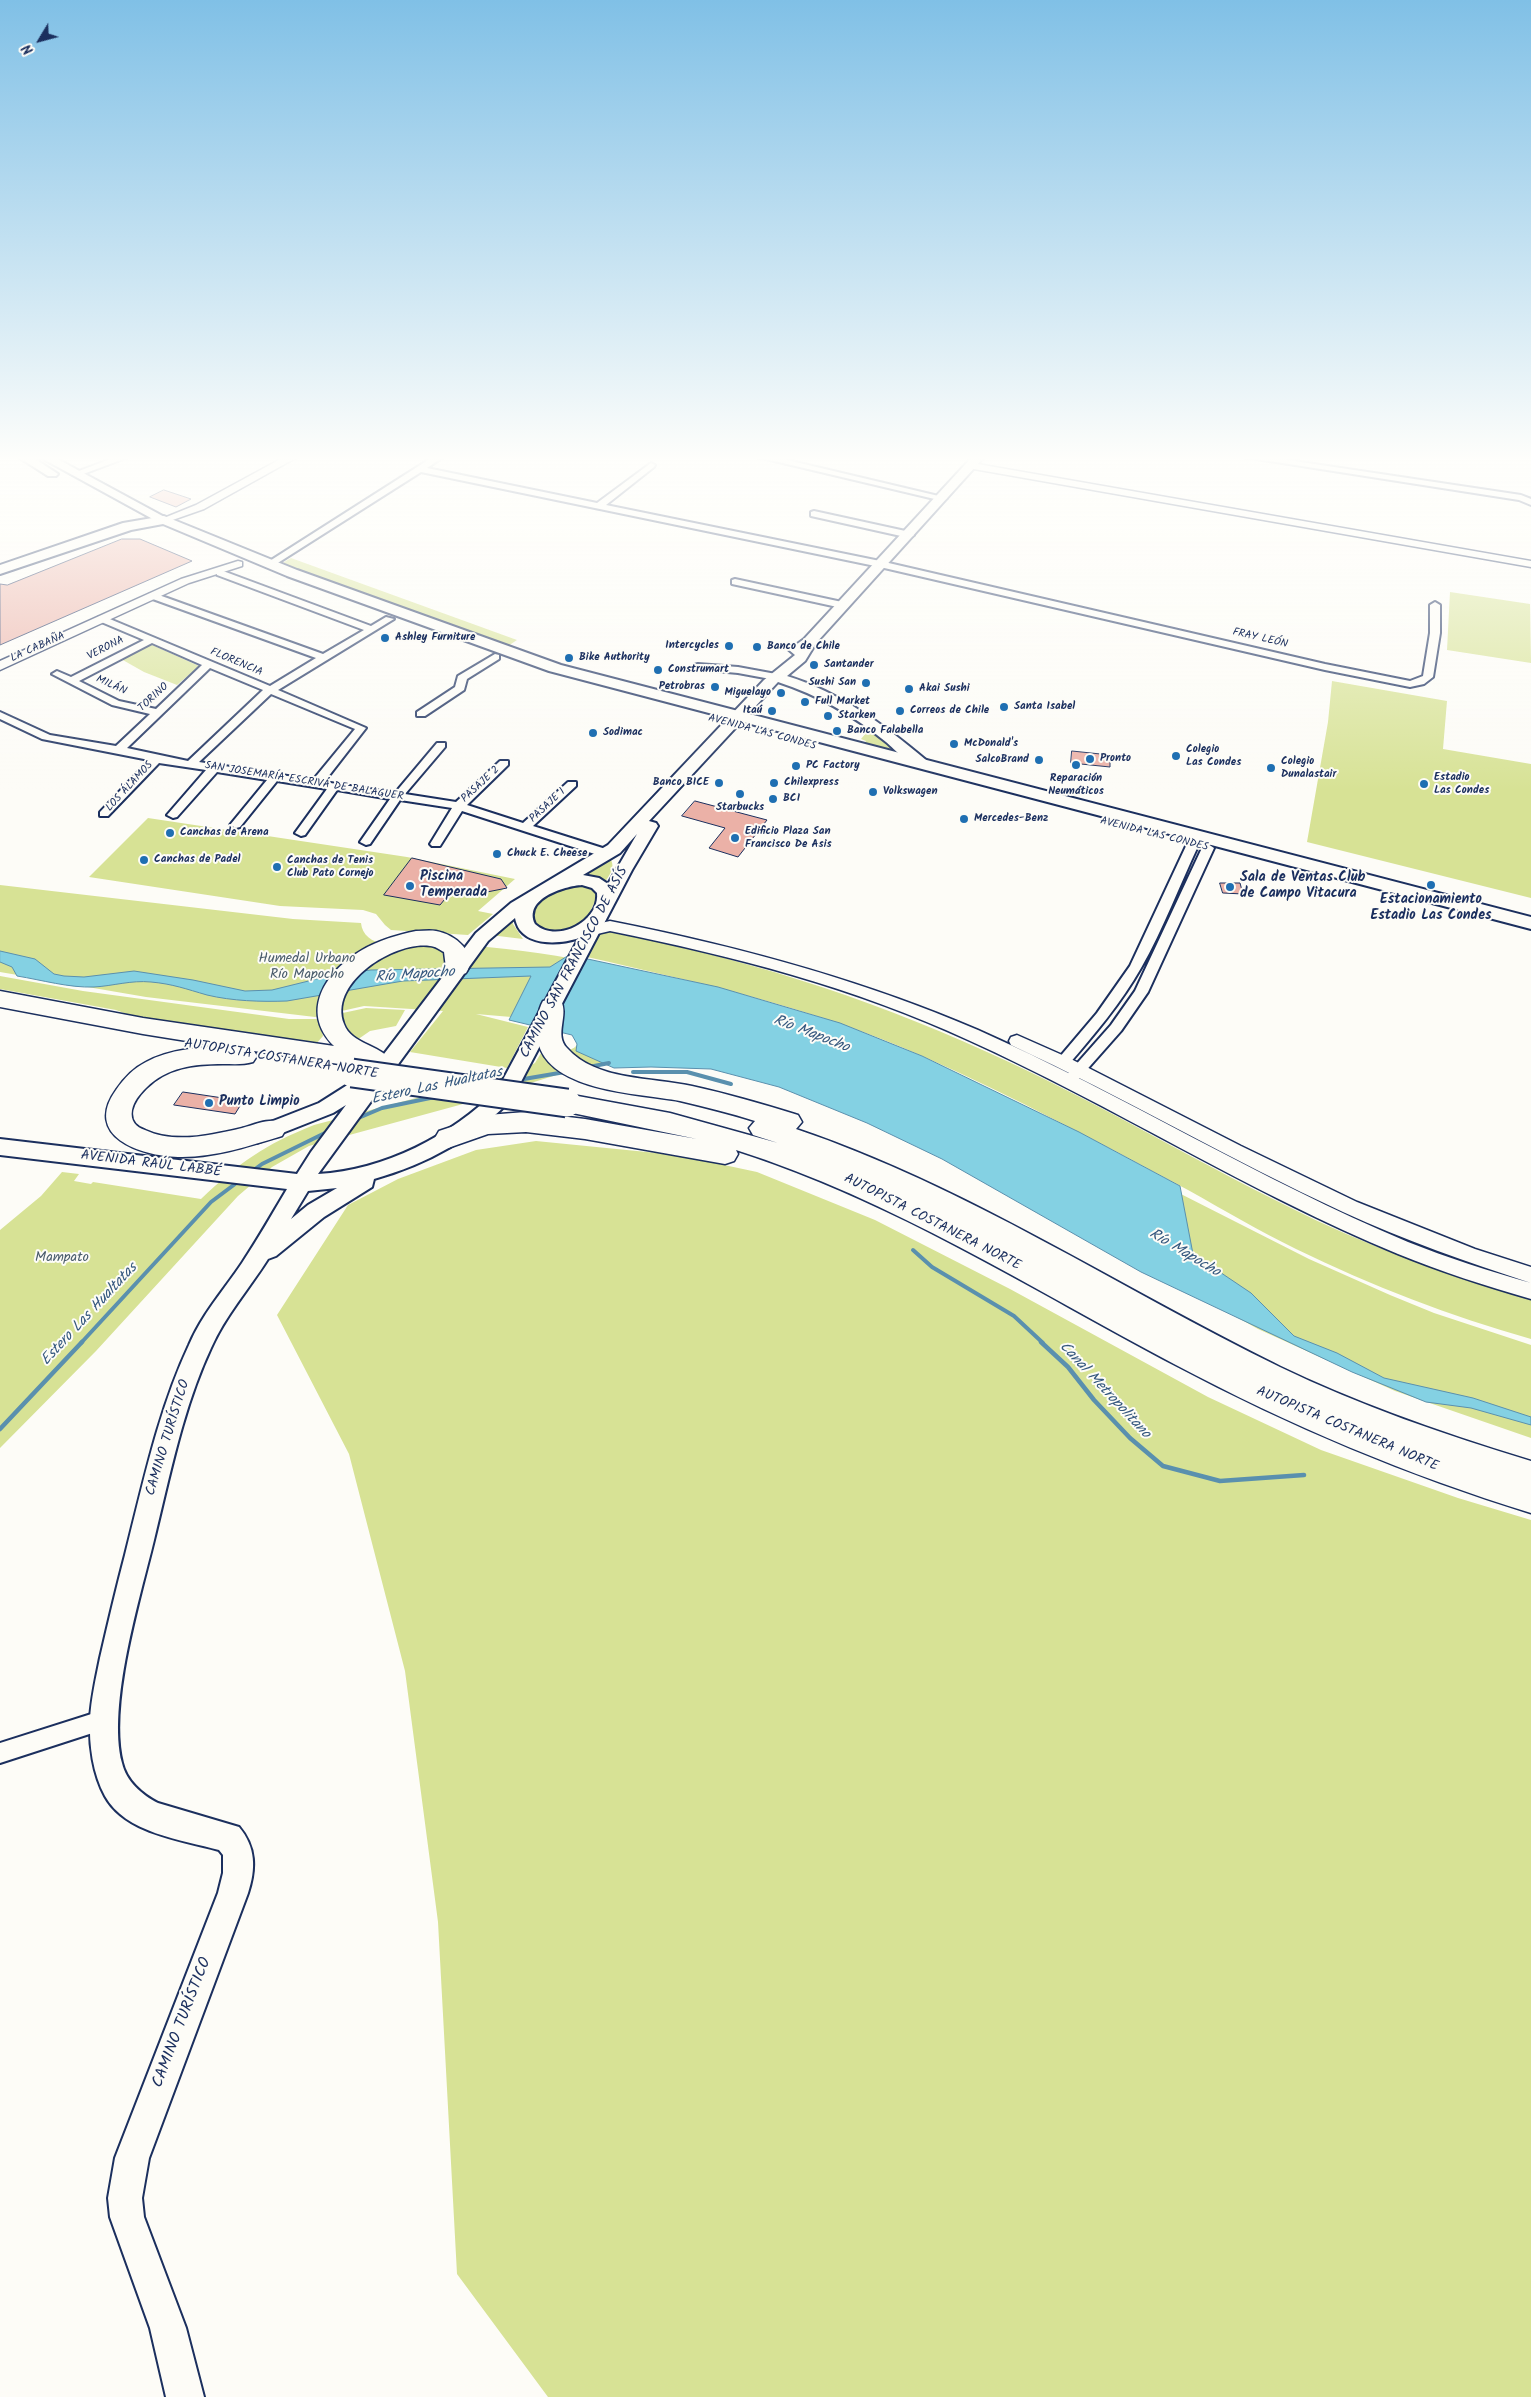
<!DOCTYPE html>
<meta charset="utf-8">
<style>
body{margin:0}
#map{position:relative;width:1531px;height:2397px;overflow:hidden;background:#fdfcf7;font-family:Kalam,sans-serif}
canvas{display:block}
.north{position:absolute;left:15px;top:15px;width:50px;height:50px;-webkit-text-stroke:4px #fdfcf7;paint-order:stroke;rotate:233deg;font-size:14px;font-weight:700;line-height:20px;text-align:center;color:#1b2f5e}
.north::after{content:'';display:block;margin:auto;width:18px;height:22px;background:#1b2f5e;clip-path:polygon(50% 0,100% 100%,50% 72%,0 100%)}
</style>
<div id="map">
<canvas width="1531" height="2397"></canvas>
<div class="north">N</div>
</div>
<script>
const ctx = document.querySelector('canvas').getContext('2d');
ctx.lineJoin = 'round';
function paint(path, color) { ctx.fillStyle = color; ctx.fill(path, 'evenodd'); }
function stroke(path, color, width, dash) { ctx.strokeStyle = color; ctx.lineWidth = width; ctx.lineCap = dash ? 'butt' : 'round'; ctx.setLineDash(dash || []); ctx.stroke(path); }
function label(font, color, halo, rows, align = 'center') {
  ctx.font = font + ' Kalam,sans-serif'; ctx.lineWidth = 4; ctx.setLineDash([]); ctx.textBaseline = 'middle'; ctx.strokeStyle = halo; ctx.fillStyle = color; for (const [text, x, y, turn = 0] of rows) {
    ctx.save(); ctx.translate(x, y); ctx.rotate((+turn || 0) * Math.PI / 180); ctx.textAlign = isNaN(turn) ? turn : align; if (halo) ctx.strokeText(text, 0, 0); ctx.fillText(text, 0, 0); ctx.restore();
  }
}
const green = new Path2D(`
 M 291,558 L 517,640 L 508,646 L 279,565 Z
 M 1450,592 L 1530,604 L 1531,663 L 1447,650 Z
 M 150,644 L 199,666 L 177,685 L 144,672 L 121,659 Z
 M 1332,681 L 1447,701 L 1443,749 L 1531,764 L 1531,898 L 1307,842 L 1328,722 Z
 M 866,733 L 881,736 L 895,750 L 864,744 L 866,741 L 861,739 Z
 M 148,818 L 407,857 L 515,879 L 478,911 L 493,914 L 468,935 L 391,930 L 385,925 L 376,914 L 363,910 L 280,906 L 89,877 Z
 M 607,860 L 611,860 C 615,867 610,875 605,882 L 581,876 Z
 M 587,883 L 599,893 L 587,918 L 577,926 L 551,933 L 531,924 L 532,909 C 548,894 565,885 587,883 Z
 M 0,885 L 293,919 L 361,923 C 362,935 372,942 384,944 C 407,948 433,944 456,945 C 501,947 545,953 589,962 L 1171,1189 L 1309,1259 L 1390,1295 L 1434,1313 L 1531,1345 L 1531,1438 L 1395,1391 L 1258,1329 L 934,1149 L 762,1078 L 699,1064 L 616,1061 L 570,1071 L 579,1076 L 563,1073 L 463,1104 L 309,1146 L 272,1167 L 238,1196 L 96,1351 L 0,1448 L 0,1230 L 41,1196 L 62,1172 L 79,1174 L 74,1181 L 91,1184 L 93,1182 L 201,1199 C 240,1162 264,1145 314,1125 L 518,1071 L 535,1063 L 544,1048 C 558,1050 581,1056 579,1034 L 523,1018 L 476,1014 L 528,1027 L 507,1068 L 410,1052 L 443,1011 L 364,1006 L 315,1017 L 146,997 L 0,972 Z
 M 512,914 L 513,924 L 523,939 L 490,935 Z
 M 604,931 C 740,957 862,995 987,1052 C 1090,1098 1186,1156 1287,1206 C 1365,1246 1448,1274 1531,1300 L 1531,1339 C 1450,1316 1372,1286 1296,1249 C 1259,1231 1224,1210 1188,1190 C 1100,1143 1013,1096 922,1056 C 815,1008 701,983 587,957 L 596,936 Z
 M 0,976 L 83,991 L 289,1019 L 319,1019 L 323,1036 L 316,1044 L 145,1021 L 116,1010 L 0,989 Z
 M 366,1008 L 405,1010 L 396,1026 L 370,1031 L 357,1040 L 349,1033 L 338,1014 Z
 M 536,1141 L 677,1155 L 757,1172 L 875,1220 L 1010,1289 L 1208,1397 L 1321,1450 L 1458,1498 L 1531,1520 L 1531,2397 L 548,2397 L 457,2274 L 438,1922 L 405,1671 L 349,1454 L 277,1315 L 348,1205 L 398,1179 L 476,1150 Z`);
const water = new Path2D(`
 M 0,951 L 35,959 L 54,974 L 64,976 L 84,977 L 134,971 L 193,980 L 245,991 L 272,990 L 337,974 L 371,970 L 550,967 L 569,955 L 718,987 L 840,1023 L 922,1056 L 1079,1132 L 1180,1186 L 1193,1254 L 1251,1293 L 1294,1336 L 1337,1353 L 1384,1378 L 1473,1398 L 1531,1417 L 1531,1425 L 1471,1408 L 1426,1402 L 1352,1372 L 1141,1272 L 942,1159 L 867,1123 L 779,1087 L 711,1069 L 651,1067 L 614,1068 L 576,1051 L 577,1044 L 572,1035 L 509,1020 L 531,976 L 403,981 L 287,1001 C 261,1002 232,1001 207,995 C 186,989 173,984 151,982 C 131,980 113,986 94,987 C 69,988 42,980 17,976 L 12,967 L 0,962 Z`);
const streamFar1 = new Path2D(`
 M 589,1067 L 609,1063
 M 633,1072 L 687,1072 L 731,1084
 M 518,1080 L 565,1072
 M 356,1119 L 382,1108 L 435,1097
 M 251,1172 L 262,1164 L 331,1130
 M 913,1250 L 932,1267 L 1014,1316 L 1043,1343
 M 81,1343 L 211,1202 L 239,1181`);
const stream = new Path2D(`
 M 1041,1342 L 1068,1367 L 1094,1400 L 1130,1438 L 1163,1466 L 1220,1481 L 1304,1475
 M 0,1429 L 82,1342`);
const building = new Path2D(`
 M 164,490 L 191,499 L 176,507 L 150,497 Z
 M 122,539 L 140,539 L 192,561 L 0,645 L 0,584 L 7,585 Z
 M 1072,751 L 1110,755 L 1110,767 L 1071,763 Z
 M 695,801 L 767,820 L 738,857 L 709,848 L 725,828 L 682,816 Z
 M 412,858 L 501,879 L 507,888 L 482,893 L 454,888 L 440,905 L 384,895 Z
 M 1220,883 L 1240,883 L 1243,894 L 1223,893 Z
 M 183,1092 L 243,1101 L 235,1114 L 174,1105 Z`);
const minor = new Path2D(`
 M 121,455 L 134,455 L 78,476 L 71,474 Z
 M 436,455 L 446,455 L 427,468 L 597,503 L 651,463 L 655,465 L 654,467 L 606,505 L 880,561 L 1325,664 L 1410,681 L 1423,676 L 1430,633 L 1430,605 L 1435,602 L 1440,605 L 1440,633 L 1433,677 L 1424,684 L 1410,687 L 1325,670 L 880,567 L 421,472 L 273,566 L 265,564 Z
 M 749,455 L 766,455 L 947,498 L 943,501 Z
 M 1231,455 L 1254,455 L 1521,495 L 1531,499 L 1531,505 L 1519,500 Z
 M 814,511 L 910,532 L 914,535 L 910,538 L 811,516 L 811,512 Z
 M 217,571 L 223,571 L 371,626 L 386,617 L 394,619 L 278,690 L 366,728 L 324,782 L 395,793 L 437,743 L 445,743 L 445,747 L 405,794 L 456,802 L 500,761 L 508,761 L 508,765 L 467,805 L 523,823 L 568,782 L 576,782 L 576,786 L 533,826 L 612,851 L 614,854 L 612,857 L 604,857 L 462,811 L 440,846 L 432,846 L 430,844 L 452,808 L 400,800 L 370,844 L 366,845 L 360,842 L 390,799 L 337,790 L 305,835 L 301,836 L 295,833 L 327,789 L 277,781 L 240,827 L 236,828 L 230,825 L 267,780 L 217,772 L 177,817 L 173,818 L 167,815 L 206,770 L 159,763 L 108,816 L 100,816 L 100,812 L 149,760 L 42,739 L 0,719 L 0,712 L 50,735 L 116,746 L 150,714 L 112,705 L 52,674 L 57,671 L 71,677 L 144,640 L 99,621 L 99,617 L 105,617 L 270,686 L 316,658 L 150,598 L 150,594 L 156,594 L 323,654 L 364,630 L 217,575 ZM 152,643 L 202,665 L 156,709 L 119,701 L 79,681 ZM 210,668 L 263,690 L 188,761 L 127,748 ZM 271,694 L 355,729 L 313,780 L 199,762 Z
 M 735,579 L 842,602 L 847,605 L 842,608 L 732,584 L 732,580 Z
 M 495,654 L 499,655 L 499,659 L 467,679 L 464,690 L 425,716 L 417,716 L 417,712 L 455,687 L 458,676 Z
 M 698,664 L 738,667 L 776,674 L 781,677 L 776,680 L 738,673 L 694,669 L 694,665 Z
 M 1193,840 L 1199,844 C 1180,884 1163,930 1141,968 C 1121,1003 1094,1035 1068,1065 L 1058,1065 L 1056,1062 L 1058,1059 L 1097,1013 L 1130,966 L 1187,844 Z
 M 1208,844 L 1214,848 L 1148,992 L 1121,1031 L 1075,1083 L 1065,1083 L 1063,1080 L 1065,1077 L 1111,1025 L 1135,991 L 1202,848 Z
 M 104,1710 L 111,1713 L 114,1720 L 111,1727 L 0,1763 L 0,1743 Z`);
const tertiary = new Path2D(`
 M 288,455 L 301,455 L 204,509 L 164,523 L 159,520 L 196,505 Z
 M 972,463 L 1531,561 L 1531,567 L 968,468 L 968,464 Z
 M 238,561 L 242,562 L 242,566 L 189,583 L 0,670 L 0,661 L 181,579 Z
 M 610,921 C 736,946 860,979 978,1030 C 1124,1095 1260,1180 1408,1242 C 1448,1258 1489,1271 1531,1283 L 1531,1299 C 1486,1286 1442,1272 1398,1254 C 1250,1193 1114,1106 968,1040 C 854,987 733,956 610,931 L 593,935 L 587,934 L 585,930 L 587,926 Z
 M 1017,1035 L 1069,1058 L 1241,1146 L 1357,1202 L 1475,1249 L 1531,1267 L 1531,1283 C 1467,1262 1404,1240 1343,1212 C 1230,1160 1124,1097 1011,1045 L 1009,1041 L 1011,1037 Z`);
const secondary = new Path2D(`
 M 15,455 L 29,455 L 58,474 L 56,476 L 48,476 Z
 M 36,455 L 50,455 L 170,520 L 164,524 L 160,523 Z
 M 974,455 L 986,455 L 816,643 L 805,661 L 787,676 C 841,693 883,724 926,760 L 929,763 L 926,766 C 912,770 896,750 886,742 C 853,715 818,695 778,682 L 649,821 L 656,823 L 658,826 L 632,870 L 512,1099 C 474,1138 427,1164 374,1179 L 372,1187 L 324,1217 L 276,1256 L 268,1259 C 249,1289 225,1316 211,1348 C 183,1408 170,1475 154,1540 C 140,1598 107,1705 122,1763 C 126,1781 142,1795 158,1803 L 239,1827 C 256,1847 256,1869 248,1893 L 149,2158 L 142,2198 L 144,2217 L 186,2328 L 204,2397 L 166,2397 L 150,2328 L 110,2217 L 108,2198 L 115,2158 L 218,1893 L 223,1873 L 223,1855 L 219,1850 C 182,1840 125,1833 105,1796 C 93,1774 89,1745 90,1720 C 91,1699 96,1678 100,1658 C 108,1623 116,1589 125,1555 C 143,1484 158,1411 189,1345 C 202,1314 224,1290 242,1263 C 258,1239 272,1214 287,1189 L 0,1155 L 0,1139 L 297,1174 L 311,1152 L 346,1105 L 333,1113 L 257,1143 L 250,1140 L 247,1135 L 250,1130 L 319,1103 L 360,1077 L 368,1075 L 476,933 L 511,903 L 608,845 L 764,680 L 795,655 L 789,650 L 804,639 ZM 637,834 L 608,884 L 599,878 L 583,875 L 620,853 ZM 582,885 L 592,888 L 597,893 C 600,921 557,944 535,924 C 523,899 564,886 582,885 ZM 515,918 C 520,947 558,945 579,938 L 498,1089 C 451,1136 385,1170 318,1174 L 488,941 ZM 337,1188 L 308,1205 L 291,1219 L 308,1191 Z`);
const primary = new Path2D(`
 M 164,516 L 297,570 L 561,665 L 1531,917 L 1531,929 L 549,671 L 287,576 L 163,524 L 131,530 L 0,574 L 0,565 L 123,523 Z`);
const motorway = new Path2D(`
 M 416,931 C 423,931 430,930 436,931 C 455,934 479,954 466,973 L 458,976 L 450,973 L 446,968 L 444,952 C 440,950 435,946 430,946 C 394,941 328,983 344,1024 C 351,1044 381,1045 391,1061 L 387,1067 L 378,1070 L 254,1051 L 257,1056 L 253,1062 C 243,1065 233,1064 223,1064 C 194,1064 167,1067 146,1088 C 139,1095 134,1101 132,1110 C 130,1121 136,1127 145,1130 C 175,1144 212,1135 242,1128 C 256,1124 269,1118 282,1122 L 286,1129 L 282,1136 C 249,1146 213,1158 178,1157 C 140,1156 83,1136 116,1090 C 124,1078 134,1068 146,1062 C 170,1049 198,1047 224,1047 L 143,1034 L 0,1007 L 0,991 L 143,1018 L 334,1046 C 299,1011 326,971 362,950 C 379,940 397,935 416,931 Z
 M 552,999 L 561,1001 C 569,1015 554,1035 567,1048 C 596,1081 652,1077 692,1086 C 728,1094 763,1104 798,1115 L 802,1122 L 796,1129 C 968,1187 1118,1288 1280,1367 C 1361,1406 1445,1435 1531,1461 L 1531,1513 C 1407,1475 1289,1425 1174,1364 C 1030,1288 893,1200 736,1150 L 738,1154 L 734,1161 L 725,1164 L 585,1139 L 526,1132 L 488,1134 L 448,1148 L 439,1145 L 435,1138 L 439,1131 L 487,1115 L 526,1112 L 585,1119 L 697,1139 L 558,1110 L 554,1103 L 558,1096 L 567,1094 L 670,1113 L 778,1143 L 753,1135 L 749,1128 L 755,1121 C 730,1113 705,1107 680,1101 C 639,1093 541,1092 537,1035 C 536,1024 538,1010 543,1001 Z`);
const motorwayBridge = new Path2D(`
 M 352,1073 L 567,1103`);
const markers = [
 [385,638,5,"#1f6fb2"],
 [729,646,5,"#1f6fb2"],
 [757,647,5,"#1f6fb2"],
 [569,658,5,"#1f6fb2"],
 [814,665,5,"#1f6fb2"],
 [658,670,5,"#1f6fb2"],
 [866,683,5,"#1f6fb2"],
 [715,687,5,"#1f6fb2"],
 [909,689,5,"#1f6fb2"],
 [781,693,5,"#1f6fb2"],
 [805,702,5,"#1f6fb2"],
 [1004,707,5,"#1f6fb2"],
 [772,711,5,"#1f6fb2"],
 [900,711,5,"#1f6fb2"],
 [828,716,5,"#1f6fb2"],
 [837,731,5,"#1f6fb2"],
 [593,733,5,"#1f6fb2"],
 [954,744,5,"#1f6fb2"],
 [1176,756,5,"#1f6fb2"],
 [1090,759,5,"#1f6fb2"],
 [1039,760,5,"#1f6fb2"],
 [1076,765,5,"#1f6fb2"],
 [796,766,5,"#1f6fb2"],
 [1271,768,5,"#1f6fb2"],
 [719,783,5,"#1f6fb2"],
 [774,783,5,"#1f6fb2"],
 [1424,784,5,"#1f6fb2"],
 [873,792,5,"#1f6fb2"],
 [740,794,5,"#1f6fb2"],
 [773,799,5,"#1f6fb2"],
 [964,819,5,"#1f6fb2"],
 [170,833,5,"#1f6fb2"],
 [735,838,5,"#1f6fb2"],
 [497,854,5,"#1f6fb2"],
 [144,860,5,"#1f6fb2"],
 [277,867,5,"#1f6fb2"],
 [1431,885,5,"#1f6fb2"],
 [410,886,5,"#1f6fb2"],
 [1230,887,5,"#1f6fb2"],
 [209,1103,5,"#1f6fb2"]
];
const farPoinames = [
 ["Ashley Furniture",395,638],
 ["Intercycles",719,646,"right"],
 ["Banco de Chile",767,647],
 ["Bike Authority",579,658],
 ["Santander",824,665],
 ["Construmart",668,670],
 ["Sushi San",856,683,"right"],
 ["Petrobras",705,687,"right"],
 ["Akai Sushi",919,689],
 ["Miguelayo",771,693,"right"],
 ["Full Market",815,702],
 ["Santa Isabel",1014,707],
 ["Itaú",762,711,"right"],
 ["Correos de Chile",910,711],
 ["Starken",838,716],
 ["Banco Falabella",847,731],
 ["Sodimac",603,733],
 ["McDonald's",964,744],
 ["Colegio",1186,750],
 ["Las Condes",1186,763],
 ["Pronto",1100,759],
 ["SalcoBrand",1029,760,"right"],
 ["Colegio",1281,762],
 ["Dunalastair",1281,775],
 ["PC Factory",806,766],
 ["Estadio",1434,778],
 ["Las Condes",1434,791],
 ["Reparación",1076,779,"center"],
 ["Neumáticos",1076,792,"center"],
 ["Banco BICE",709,783,"right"],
 ["Chilexpress",784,783],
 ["Volkswagen",883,792],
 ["BCI",783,799],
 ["Starbucks",740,808,"center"],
 ["Mercedes-Benz",974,819],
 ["Edificio Plaza San",745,832],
 ["Francisco De Asis",745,845],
 ["Canchas de Arena",180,833],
 ["Chuck E. Cheese",507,854],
 ["Canchas de Padel",154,860],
 ["Canchas de Tenis",287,861],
 ["Club Pato Cornejo",287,874]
];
const farStreetnames = [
 ["FRAY LEÓN",1260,639,13],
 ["LA CABAÑA",38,648,-24],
 ["VERONA",106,649,-27],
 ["FLORENCIA",236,663,23],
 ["MILÁN",111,686,24],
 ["TORINO",154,698,-43],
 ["AVENIDA LAS CONDES",762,733,15],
 ["SAN JOSEMARÍA ESCRIVÁ DE BALAGUER",304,782,9],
 ["PASAJE 2",481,785,-43],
 ["LOS ÁLAMOS",130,787,-47],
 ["PASAJE 1",548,806,-43],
 ["AVENIDA LAS CONDES",1154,835,14]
];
const poiNames = [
 ["Piscina",420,878],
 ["Temperada",420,894],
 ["Sala de Ventas Club",1240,879],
 ["de Campo Vitacura",1240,895],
 ["Estacionamiento",1431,901,"center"],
 ["Estadio Las Condes",1431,917,"center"],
 ["Punto Limpio",219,1103]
];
const parkNames = [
 ["Humedal Urbano",307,960],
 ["Río Mapocho",307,976],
 ["Mampato",62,1259]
];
const streetNames = [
 ["CAMINO SAN FRANCISCO DE ASÍS",575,963,-62],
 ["AUTOPISTA COSTANERA NORTE",281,1060,9],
 ["AVENIDA RAÚL LABBÉ",151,1165,7],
 ["AUTOPISTA COSTANERA NORTE",932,1223,27],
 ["AUTOPISTA COSTANERA NORTE",1347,1430,23],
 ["CAMINO TURÍSTICO",169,1438,-73]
];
const waterNames = [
 ["Río Mapocho",415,976,-4],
 ["Río Mapocho",811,1035,21],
 ["Estero Las Hualtatas",437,1087,-12],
 ["Río Mapocho",1184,1254,31],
 ["Estero Las Hualtatas",90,1315,-47],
 ["Canal Metropolitano",1104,1391,47]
];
const nearStreetnames = [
 ["CAMINO TURÍSTICO",183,2023,-69]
];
paint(green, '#d7e295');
paint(water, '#84d1e3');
stroke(water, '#5a90ae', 1);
stroke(streamFar1, '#5a90ae', 4);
stroke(stream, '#5a90ae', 4.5);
paint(building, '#ebb1a7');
stroke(building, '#1b2f5e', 1);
stroke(minor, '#1b2f5e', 4);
stroke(tertiary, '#1b2f5e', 3);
stroke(secondary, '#1b2f5e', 4);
stroke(primary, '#1b2f5e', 4);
stroke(motorway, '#1b2f5e', 3);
paint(minor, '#fdfcf7');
paint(tertiary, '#fdfcf7');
paint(secondary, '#fdfcf7');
paint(primary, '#fdfcf7');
paint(motorway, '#fdfcf7');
stroke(motorwayBridge, '#1b2f5e', 31, []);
stroke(motorwayBridge, '#fdfcf7', 27);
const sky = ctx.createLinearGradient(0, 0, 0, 791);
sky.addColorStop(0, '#80c0e6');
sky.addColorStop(0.58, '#fefefb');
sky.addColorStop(1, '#fefefb00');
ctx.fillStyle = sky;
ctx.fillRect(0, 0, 1531, 791);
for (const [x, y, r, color] of markers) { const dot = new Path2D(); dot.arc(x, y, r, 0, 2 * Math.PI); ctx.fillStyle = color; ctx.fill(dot); stroke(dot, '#fdfcf7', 2); }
label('bold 11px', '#1b2f5e', '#fdfcf7', farPoinames, 'left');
label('11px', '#1b2f5e', '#fdfcf7', farStreetnames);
label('bold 14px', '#1b2f5e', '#fdfcf7', poiNames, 'left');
label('14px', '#4a5c6c', '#fdfcf7', parkNames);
label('14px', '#1b2f5e', '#fdfcf7', streetNames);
label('italic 15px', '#35587f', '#fdfcf7', waterNames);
label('16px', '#1b2f5e', '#fdfcf7', nearStreetnames);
</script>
